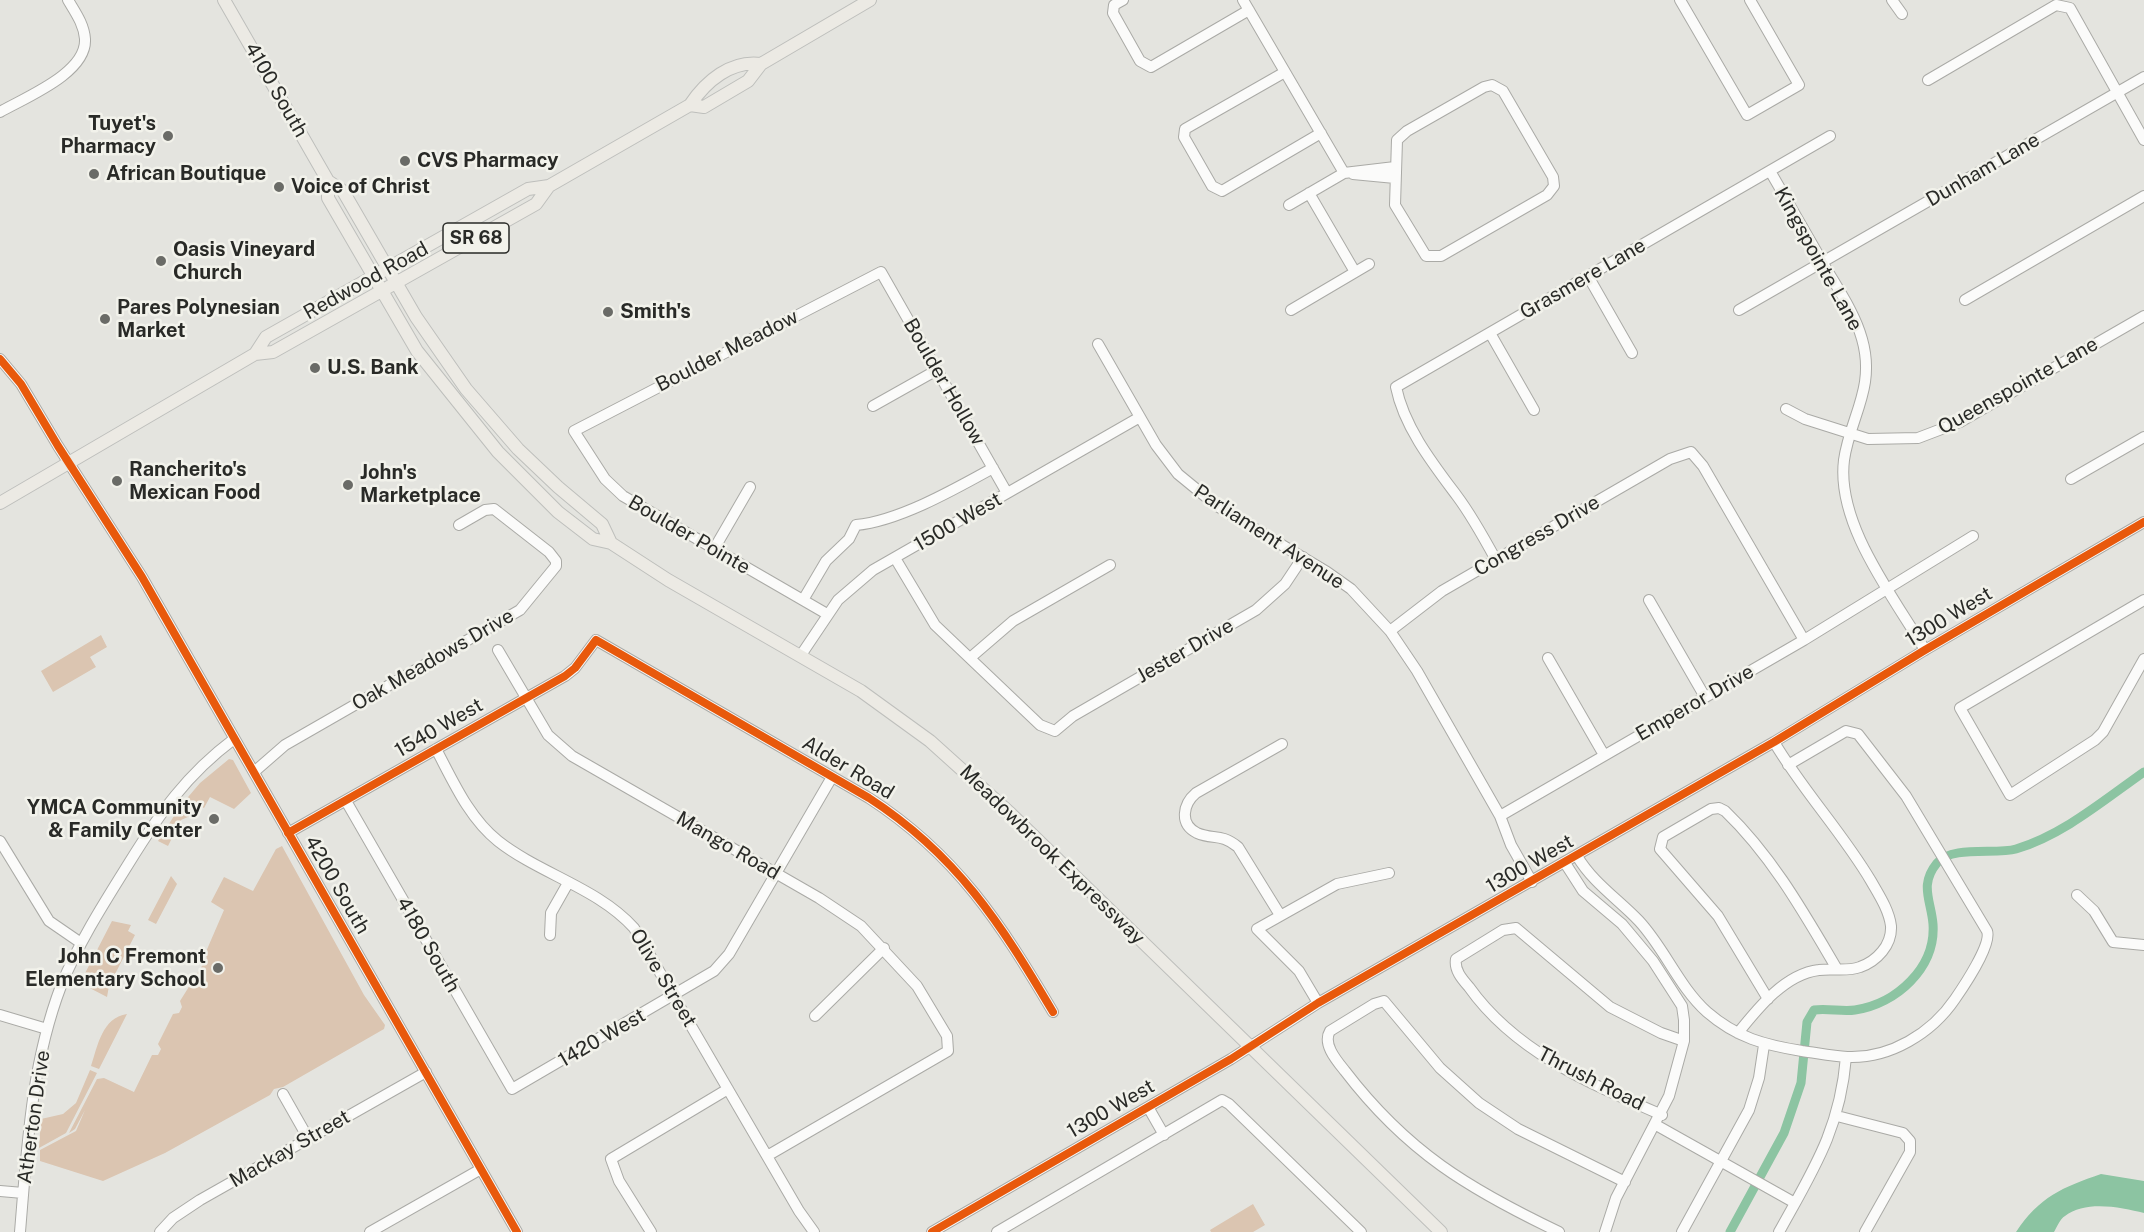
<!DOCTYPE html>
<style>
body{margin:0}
canvas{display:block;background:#e4e4df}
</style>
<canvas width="2144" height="1232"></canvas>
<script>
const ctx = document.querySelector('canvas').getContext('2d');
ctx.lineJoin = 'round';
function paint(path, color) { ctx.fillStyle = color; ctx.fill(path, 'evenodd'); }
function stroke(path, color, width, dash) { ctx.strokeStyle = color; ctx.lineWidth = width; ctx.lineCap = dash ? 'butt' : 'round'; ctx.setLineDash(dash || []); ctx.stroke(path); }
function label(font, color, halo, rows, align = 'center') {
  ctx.font = font + ' "Public Sans",sans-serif'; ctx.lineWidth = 5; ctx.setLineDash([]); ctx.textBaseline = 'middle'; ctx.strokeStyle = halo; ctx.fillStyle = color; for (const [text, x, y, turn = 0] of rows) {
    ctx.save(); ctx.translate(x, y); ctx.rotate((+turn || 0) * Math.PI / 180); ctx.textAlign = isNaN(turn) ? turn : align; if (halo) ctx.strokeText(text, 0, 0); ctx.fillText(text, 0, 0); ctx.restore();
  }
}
const green = new Path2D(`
 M 101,635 L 107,647 L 90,657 L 96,667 L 53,692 L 41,671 Z
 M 229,759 L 233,760 L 251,793 L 234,809 L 210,797 L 204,808 L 200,806 L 198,811 L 183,803 L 200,783 Z
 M 181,805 L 197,813 L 181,820 L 168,846 L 158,841 Z
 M 282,846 L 364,995 L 385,1025 L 384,1029 L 283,1087 L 274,1089 L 270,1095 L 165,1153 L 103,1181 L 40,1161 L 40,1150 L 76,1131 L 85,1110 L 75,1129 L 69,1133 L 97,1079 L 104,1078 L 134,1092 L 152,1055 L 158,1055 L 161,1049 L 158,1044 L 173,1014 L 179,1013 L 182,1007 L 180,1001 L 207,958 L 205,954 L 224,910 L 211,902 L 224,877 L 253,891 L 276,849 Z
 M 171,876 L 177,884 L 156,924 L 148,920 Z
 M 112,921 L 131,925 L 128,931 L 135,935 L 113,978 L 115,980 L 109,986 L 107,997 L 80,983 Z
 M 127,1014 L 99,1069 L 91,1066 C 98,1045 102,1018 127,1014 Z
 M 90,1070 L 97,1073 L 66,1133 L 39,1148 L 41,1119 L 63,1114 L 76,1103 Z
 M 1253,1204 L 1265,1225 L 1253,1232 L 1211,1232 L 1210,1230 Z`);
const water = new Path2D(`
 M 2101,1174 L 2144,1181 L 2144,1213 C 2121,1207 2085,1200 2065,1216 C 2060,1219 2057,1227 2054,1232 L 2016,1232 C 2039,1197 2063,1187 2101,1174 Z`);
const canal = new Path2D(`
 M 1730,1232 L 1784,1133 L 1801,1083 L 1807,1022 L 1814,1010 C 1828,1008 1842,1012 1855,1010 C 1896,1004 1936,968 1933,924 C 1931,900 1919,885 1937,863 C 1952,845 1996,855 2016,849 C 2063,835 2104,800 2144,772`);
const minor = new Path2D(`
 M 1123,0 L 1114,5 L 1113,13 L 1140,61 L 1151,67 L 1249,10
 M 1243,0 L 1344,173
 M 1680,0 L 1747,115 L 1799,85 L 1750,0
 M 1892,0 L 1902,14
 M 1285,72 L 1185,129 L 1184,137 L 1212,186 L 1222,191 L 1321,133
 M 1928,80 L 2056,5 L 2070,8 L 2144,140
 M 1492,85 L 1503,91 L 1553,177 L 1554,186 L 1547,195 L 1441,256 L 1426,256 L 1395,205 L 1397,140 L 1407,131 L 1484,87 Z
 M 0,112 C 26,97 87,73 85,39 C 84,24 75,12 68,0
 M 1770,171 C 1789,204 1808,237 1827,270 C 1840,292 1855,314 1862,339 C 1876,388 1850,417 1844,460 C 1836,524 1893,596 1925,650
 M 1353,174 L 1395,178
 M 1309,193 L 1355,272
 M 1289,205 L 1344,173 L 1395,167
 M 1588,276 L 1632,353
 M 1965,300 L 2144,196
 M 1291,310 L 1369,264
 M 1739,310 L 2144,77
 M 1490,333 L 1534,410
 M 1098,344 L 1156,445 L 1178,474 L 1217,506 L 1327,572 L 1351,589 L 1390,631 L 1417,671 L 1500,816 L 1511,845 L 1532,882
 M 0,359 L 21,384 L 58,446 L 142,577 L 517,1232
 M 873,406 L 937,370
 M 1786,409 L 1805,419 L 1868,439 L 1918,438 L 1960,422 L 2144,316
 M 2071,479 L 2144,437
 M 714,549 L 750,487
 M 895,558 L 935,625 L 1040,725 L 1055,731 L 1073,716 L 1256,610 L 1285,584 L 1303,557
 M 1496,560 C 1484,538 1472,516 1457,496 C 1433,464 1404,427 1396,387 L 1830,136
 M 803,600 L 826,561 L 849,539 L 856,525 C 899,521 955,489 993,468
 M 1649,600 L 1705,697
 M 2144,600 L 1960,708 L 2010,795 L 2095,740 L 2103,732 L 2144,659
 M 827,614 L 623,496 L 605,479 L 574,431 L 881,272 L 1007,493
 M 1390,631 L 1442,591 L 1670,459 L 1691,452 L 1703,466 L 1804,640
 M 498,650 L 548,735 L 572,756 L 819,898 L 861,926 L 917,986 L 947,1036 L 948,1051 L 767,1156
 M 801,655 L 838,600 L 873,570 L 1140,417
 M 970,658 L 1013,621 L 1110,565
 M 1548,658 L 1604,755
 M 436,749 C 453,781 469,818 498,841 C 540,874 598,888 634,928 L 799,1211 L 814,1232
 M 254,772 L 285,745 L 520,610 L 556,566 L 556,561 L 549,552 L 494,509 L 485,510 L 459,525
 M 346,801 L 512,1089 L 714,971 L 729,954 L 832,777
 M 1500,816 L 1804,640 L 1973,536
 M 288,833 L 565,676 L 575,668 L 596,640 L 869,798 C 957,855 1001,924 1053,1012
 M 0,841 L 49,921 L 81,943
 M 1577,856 C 1593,883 1618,899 1639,921 C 1665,949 1679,987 1707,1012 C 1737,1038 1765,1045 1802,1051 C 1817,1053 1833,1056 1847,1057 C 1890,1059 1932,1033 1955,999 C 1964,986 1992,944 1987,931 L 1906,796 L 1858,734 L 1846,731 L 1788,765
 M 1565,863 L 1583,891 L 1622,924 L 1653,961 L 1682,1006 L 1684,1020 L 1684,1041 L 1669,1096 L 1616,1198 L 1605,1232
 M 2077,895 L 2094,911 L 2113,942 L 2144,945
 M 1280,915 L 1238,847 C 1221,833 1213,840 1197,833 C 1179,824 1183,804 1196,793 L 1282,744
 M 550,935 L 551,913 L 568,883
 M 1768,999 L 1718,916 L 1660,849 L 1663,837 L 1711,809 L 1719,808 L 1725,811 C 1772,856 1804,913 1837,969
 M 1318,1003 L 1299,971 L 1257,929 L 1337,884 L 1389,873
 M 0,1015 L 47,1029
 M 815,1016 L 884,948
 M 1738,1033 C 1758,1008 1785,974 1819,970 C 1833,968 1847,972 1860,967 C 1877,961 1892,945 1891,926 C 1889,910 1879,895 1871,881 C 1842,832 1803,791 1774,742
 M 283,1094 L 308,1138
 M 1148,1107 L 1164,1135
 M 1662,1115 C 1591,1084 1515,1052 1469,987 C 1462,979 1454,970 1456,959 L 1503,930 L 1516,928 L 1610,1007 L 1661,1033 L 1684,1041
 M 1837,1116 L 1903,1133 L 1910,1141 L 1910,1152 L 1865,1232
 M 1656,1125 L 1795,1203
 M 0,1191 L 23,1193
 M 20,1232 C 27,1148 31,1065 61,986 C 79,942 104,903 129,863 C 160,813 186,775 234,739
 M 160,1232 L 173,1218 L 200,1200 L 426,1072
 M 370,1232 L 481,1169
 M 651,1232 L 619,1181 L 611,1159 L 728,1089
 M 932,1232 L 1231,1059 L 1318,1003 L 1774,742 L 1925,650 L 2144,522
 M 997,1232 L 1222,1100 L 1229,1104 L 1361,1232
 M 1559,1232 C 1469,1189 1407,1152 1345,1071 C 1337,1061 1322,1044 1330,1031 L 1374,1004 L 1384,1001 L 1440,1068 L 1479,1103 L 1518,1129 L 1625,1182
 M 1682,1232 L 1749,1110 L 1759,1078 L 1764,1045
 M 1779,1232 C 1813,1170 1840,1130 1846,1057`);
const major = new Path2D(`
 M 224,0 L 328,181 L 343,191 L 416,317 L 466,389 L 518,449 L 558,487 L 602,524 L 611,543
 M 690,105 L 704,107 L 748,81 L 761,64 L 870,0
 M 328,181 L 328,198 L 417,351 L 498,452 L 558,512 L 593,539 L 611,543 L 668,580 L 861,691 L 930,741 L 1011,814 L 1441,1232
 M 255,354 L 266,337 L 528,189 L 549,186 L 690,105 C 706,81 731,60 761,64
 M 0,503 L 255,354 L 273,352 L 536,204 L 549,186`);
const cycleway = new Path2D(`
 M 0,359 L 21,384 L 58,446 L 142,577 L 517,1232
 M 288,833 L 565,676 L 575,668 L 596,640 L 869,798 C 957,855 1001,924 1053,1012
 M 932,1232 L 1231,1059 L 1318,1003 L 1774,742 L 1925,650 L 2144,522`);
const markers = [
 [168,136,6,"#6a6b67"],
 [405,161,6,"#6a6b67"],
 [94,174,6,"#6a6b67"],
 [279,187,6,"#6a6b67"],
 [161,261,6,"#6a6b67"],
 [608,312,6,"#6a6b67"],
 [105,319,6,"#6a6b67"],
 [315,368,6,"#6a6b67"],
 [117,481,6,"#6a6b67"],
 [348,485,6,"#6a6b67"],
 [214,819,6,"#6a6b67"],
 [218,968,6,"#6a6b67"]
];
const shields = [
 [476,238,66]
];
const shieldNames = [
 ["SR 68",476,238]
];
const streetNames = [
 ["4100 South",276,90,60],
 ["Dunham Lane",1983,170,-30],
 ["Kingspointe Lane",1818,259,61],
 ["Grasmere Lane",1583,279,-30],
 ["Redwood Road",366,281,-29],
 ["Boulder Meadow",727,351,-27],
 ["Boulder Hollow",944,382,60],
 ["Queenspointe Lane",2018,386,-29],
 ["1500 West",958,522,-30],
 ["Boulder Pointe",689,535,30],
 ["Congress Drive",1537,536,-30],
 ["Parliament Avenue",1269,537,33],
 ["1300 West",1949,617,-31],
 ["Jester Drive",1185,651,-30],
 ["Oak Meadows Drive",433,660,-30],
 ["Emperor Drive",1695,703,-30],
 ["1540 West",439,728,-30],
 ["Alder Road",848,768,31],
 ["Mango Road",728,846,30],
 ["Meadowbrook Expressway",1052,855,44],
 ["1300 West",1530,864,-30],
 ["4200 South",337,885,60],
 ["4180 South",428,945,60],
 ["Olive Street",663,978,59],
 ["1420 West",602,1038,-30],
 ["Thrush Road",1591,1079,27],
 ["1300 West",1111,1109,-30],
 ["Atherton Drive",34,1117,-82],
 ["Mackay Street",290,1149,-30]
];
const poiNames = [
 ["Tuyet's",156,124,"right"],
 ["Pharmacy",156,147,"right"],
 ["CVS Pharmacy",417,161],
 ["African Boutique",106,174],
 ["Voice of Christ",291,187],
 ["Oasis Vineyard",173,250],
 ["Church",173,273],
 ["Pares Polynesian",117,308],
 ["Market",117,331],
 ["Smith's",620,312],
 ["U.S. Bank",327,368],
 ["Rancherito's",129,470],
 ["Mexican Food",129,493],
 ["John's",360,473],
 ["Marketplace",360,496],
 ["YMCA Community",202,808,"right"],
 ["& Family Center",202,831,"right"],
 ["John C Fremont",206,957,"right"],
 ["Elementary School",206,980,"right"]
];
paint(green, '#dbc5b1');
paint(water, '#8cc4a2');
stroke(canal, '#8cc4a2', 9);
stroke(minor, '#aaaaa6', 12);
stroke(major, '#bebfbc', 14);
stroke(minor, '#fbfbfa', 10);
stroke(major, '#eceae4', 12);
stroke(cycleway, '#e8590c', 8);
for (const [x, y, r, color] of markers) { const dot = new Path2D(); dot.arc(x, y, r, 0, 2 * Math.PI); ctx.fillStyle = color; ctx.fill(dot); stroke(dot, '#f2f2eb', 2); }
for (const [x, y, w] of shields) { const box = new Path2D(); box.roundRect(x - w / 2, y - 15, w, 30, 4.5); ctx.fillStyle = '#f2f2eb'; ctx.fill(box); stroke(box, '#292a27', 1.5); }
label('bold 18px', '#292a27', null, shieldNames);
label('20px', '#292a27', '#f2f2eb', streetNames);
label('bold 20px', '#292a27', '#f2f2eb', poiNames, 'left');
</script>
